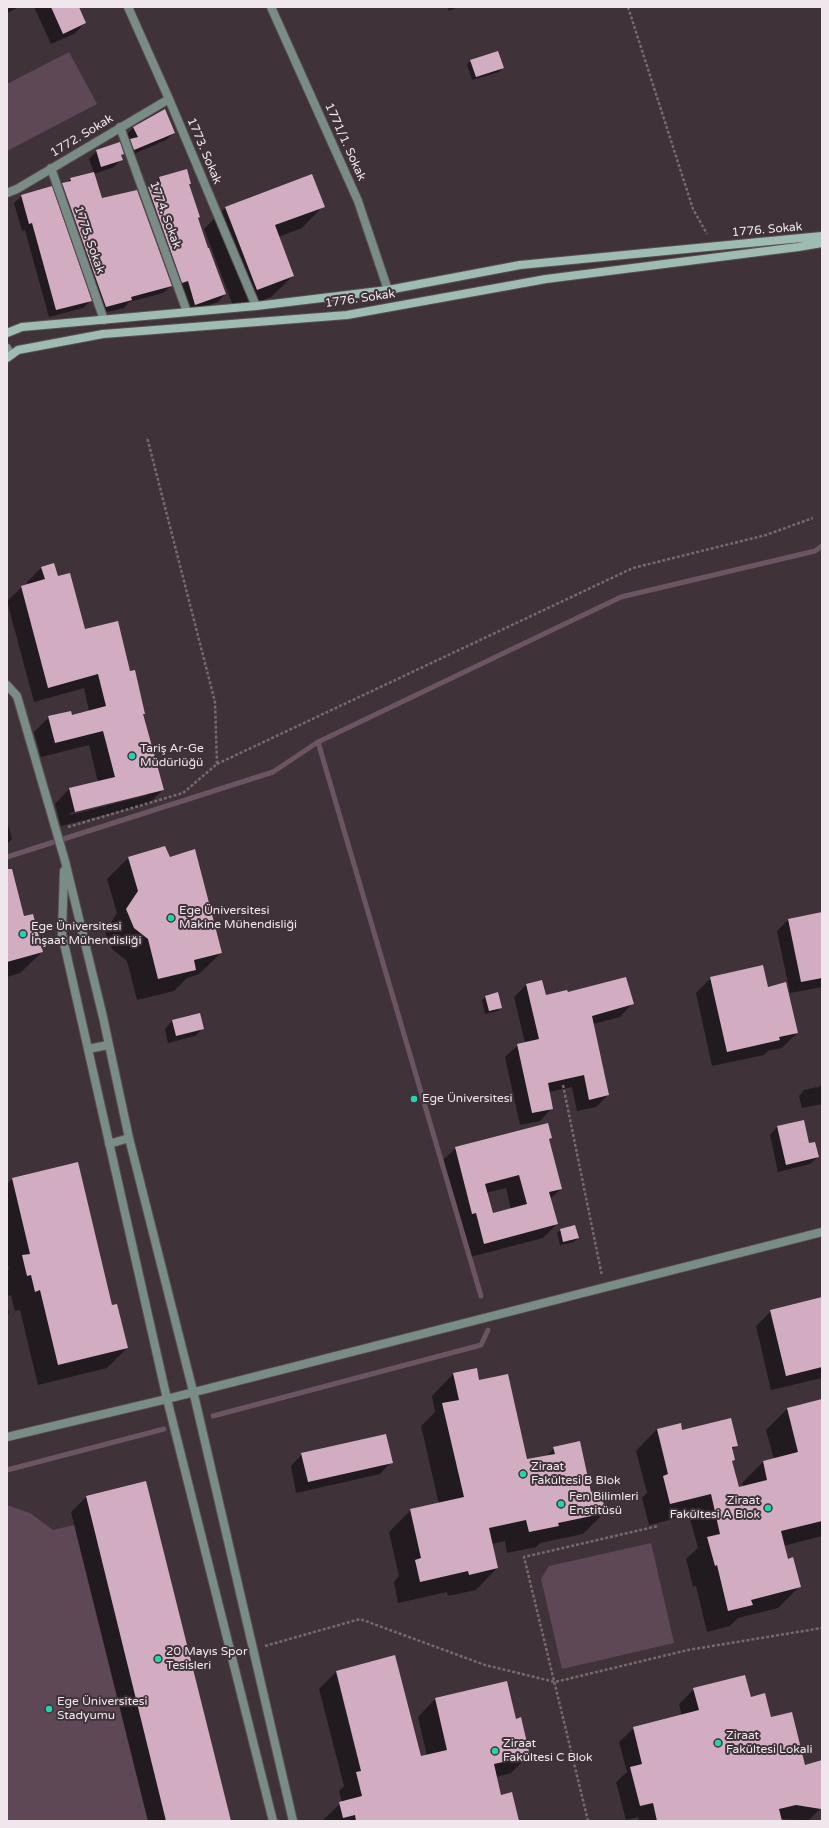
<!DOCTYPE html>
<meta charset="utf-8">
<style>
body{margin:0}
#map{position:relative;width:829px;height:1828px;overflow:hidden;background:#3f3239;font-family:"Varela Round",sans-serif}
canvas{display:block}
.frame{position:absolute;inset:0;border:8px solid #f0e7ec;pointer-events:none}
</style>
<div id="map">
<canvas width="829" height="1828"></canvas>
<div class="frame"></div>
</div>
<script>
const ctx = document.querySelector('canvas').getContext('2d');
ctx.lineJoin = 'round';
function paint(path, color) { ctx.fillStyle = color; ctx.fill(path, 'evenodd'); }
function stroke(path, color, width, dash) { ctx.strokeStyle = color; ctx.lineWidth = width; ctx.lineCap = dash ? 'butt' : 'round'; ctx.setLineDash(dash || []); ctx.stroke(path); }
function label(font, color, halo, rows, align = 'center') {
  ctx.font = font + ' "Varela Round",sans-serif'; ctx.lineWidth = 4; ctx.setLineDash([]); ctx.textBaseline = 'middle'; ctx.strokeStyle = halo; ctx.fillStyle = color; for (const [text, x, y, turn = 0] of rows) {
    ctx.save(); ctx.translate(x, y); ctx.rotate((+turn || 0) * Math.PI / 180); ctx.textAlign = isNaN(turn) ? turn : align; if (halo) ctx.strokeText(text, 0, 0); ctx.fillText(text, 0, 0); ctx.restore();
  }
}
const green = new Path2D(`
 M 69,52 L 97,104 L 7,151 L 7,84 Z
 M 7,1505 L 30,1513 L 53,1530 L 74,1525 L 148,1821 L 7,1821 Z
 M 651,1543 L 674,1643 L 562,1669 L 541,1579 L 549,1566 Z`);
const shadow = new Path2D(`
 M 7,7 L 19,7 L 7,13 Z
 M 34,7 L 78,7 L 85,23 L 74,34 L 51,44 Z
 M 447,7 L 458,7 L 449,11 Z
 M 471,61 L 502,68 L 499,72 L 472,80 L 467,64 Z
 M 134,127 L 174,133 L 166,140 L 127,157 L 126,135 Z
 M 97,151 L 123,154 L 120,156 L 121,159 L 114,167 L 94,174 L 101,199 L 171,286 L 163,293 L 129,302 L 124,308 L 99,314 L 55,192 L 71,179 L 94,173 L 89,159 Z
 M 186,171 L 190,183 L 188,185 L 197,219 L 225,294 L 218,302 L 188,312 L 141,196 L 148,188 L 152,187 L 152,185 L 159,178 Z
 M 22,196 L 90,301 L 83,308 L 49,317 L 25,230 L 22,231 L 14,203 Z
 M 323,206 L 302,228 L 278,237 L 293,276 L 271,297 L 235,311 L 204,229 L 226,207 Z
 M 42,567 L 57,577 L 84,631 L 130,672 L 163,790 L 148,804 L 61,826 L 55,804 L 69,789 L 98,782 L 89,745 L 41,757 L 34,732 L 49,717 L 72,716 L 89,711 L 84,688 L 34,702 L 7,601 L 22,587 L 28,585 L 27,582 ZM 147,793 L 147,795 L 70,815 L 70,813 Z
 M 7,821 L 12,839 L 7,844 Z
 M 165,847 L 221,953 L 199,974 L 187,978 L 174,991 L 137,1000 L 127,961 L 112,949 L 105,932 L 117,913 L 107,879 L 128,858 Z
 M 7,892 L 42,952 L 20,973 L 7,977 Z
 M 822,913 L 822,987 L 790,993 L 777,931 L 788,920 Z
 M 711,978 L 767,988 L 797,1033 L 782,1048 L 768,1051 L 764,1055 L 712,1066 L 696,993 Z
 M 526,985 L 545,997 L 567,994 L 632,1004 L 620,1017 L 593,1024 L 608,1095 L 596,1107 L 577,1111 L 572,1087 L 549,1092 L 552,1108 L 540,1121 L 520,1125 L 505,1057 L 518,1045 L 525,1043 L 514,997 Z
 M 497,993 L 501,1007 L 498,1011 L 485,1014 L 482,1000 L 485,997 Z
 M 199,1014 L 203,1028 L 195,1036 L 168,1043 L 165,1029 L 172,1021 Z
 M 822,1086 L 822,1104 L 802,1108 L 799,1096 L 804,1090 Z
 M 803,1121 L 808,1145 L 818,1157 L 810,1164 L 778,1172 L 770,1135 L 777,1127 Z
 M 551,1138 L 548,1141 L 561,1189 L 550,1199 L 557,1224 L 543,1238 L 470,1257 L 462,1226 L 458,1227 L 442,1161 L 456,1148 ZM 506,1188 L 511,1210 L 492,1215 L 486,1193 Z
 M 77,1163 L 111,1306 L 127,1348 L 107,1368 L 38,1385 L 20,1310 L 15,1311 L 11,1295 L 7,1296 L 7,1272 L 9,1269 L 7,1260 L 7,1184 L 12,1179 Z
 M 561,1230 L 578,1238 L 574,1242 L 560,1245 L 557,1233 Z
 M 822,1299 L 822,1378 L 771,1390 L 756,1326 L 771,1311 Z
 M 7,1305 L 9,1313 L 7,1315 Z
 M 476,1369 L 478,1381 L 527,1461 L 546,1457 L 554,1448 L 605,1512 L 583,1534 L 540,1543 L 536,1547 L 507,1553 L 505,1541 L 492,1544 L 497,1568 L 476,1590 L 448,1596 L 447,1592 L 398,1603 L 394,1582 L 399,1576 L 389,1532 L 411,1510 L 439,1504 L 421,1426 L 435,1412 L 432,1396 L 453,1374 Z
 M 822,1400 L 822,1536 L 783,1546 L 787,1560 L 799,1587 L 778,1608 L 738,1618 L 730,1626 L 707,1632 L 696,1586 L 693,1586 L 686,1559 L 698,1548 L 689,1515 L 649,1525 L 642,1498 L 647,1493 L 636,1451 L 657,1429 L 680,1424 L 682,1431 L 737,1445 L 731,1451 L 734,1460 L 732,1462 L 739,1488 L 743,1487 L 742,1483 L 763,1462 L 774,1459 L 766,1430 L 787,1409 Z
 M 302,1454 L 391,1462 L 380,1474 L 296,1493 L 291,1466 Z
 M 146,1483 L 230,1821 L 148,1821 L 71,1512 L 86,1497 Z
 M 395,1657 L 420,1758 L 427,1756 L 418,1717 L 435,1699 L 515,1720 L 529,1755 L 511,1773 L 496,1777 L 500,1796 L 518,1821 L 322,1821 L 342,1802 L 339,1791 L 344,1786 L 319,1689 L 336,1672 Z
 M 694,1689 L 750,1698 L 771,1718 L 804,1766 L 822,1761 L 822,1805 L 820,1809 L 808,1821 L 781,1819 L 781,1821 L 639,1821 L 638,1817 L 626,1820 L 616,1782 L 627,1772 L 619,1742 L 634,1728 L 682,1716 L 679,1704 Z`);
const stream = new Path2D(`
 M 318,742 L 481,1296
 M 7,857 L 273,772 L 318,742 L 621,597 L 815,551 L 822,546
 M 213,1416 L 481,1345 L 488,1330
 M 7,1470 L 164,1429`);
const building = new Path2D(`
 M 51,7 L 79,7 L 86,23 L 63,34 Z
 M 498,51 L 504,68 L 476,77 L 470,60 Z
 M 165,109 L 175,133 L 134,150 L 130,139 L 138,137 L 133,127 Z
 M 120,142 L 124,154 L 121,155 L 123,160 L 101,167 L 96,150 Z
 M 187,169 L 191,184 L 189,184 L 200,217 L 198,218 L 208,248 L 209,248 L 226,294 L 195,305 L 188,281 L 182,283 L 148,187 L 161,184 L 159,177 Z
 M 94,172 L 102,198 L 137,190 L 172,286 L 131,297 L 132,300 L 106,307 L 62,183 L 71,181 L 70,178 Z
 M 312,174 L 325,207 L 275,225 L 294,276 L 257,290 L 225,207 Z
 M 52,186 L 92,301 L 56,310 L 32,223 L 29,224 L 21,195 Z
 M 54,563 L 58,576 L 70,573 L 85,629 L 118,621 L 130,671 L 135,670 L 145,714 L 143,714 L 164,790 L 75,812 L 69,788 L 115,777 L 103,731 L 55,743 L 48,716 L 71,711 L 72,715 L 106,706 L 98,674 L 48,688 L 21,586 L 45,579 L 41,567 Z
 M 165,846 L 170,857 L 195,849 L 222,953 L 194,960 L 196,970 L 158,979 L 148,939 L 134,928 L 126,909 L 138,891 L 128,857 Z
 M 7,869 L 12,869 L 24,916 L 33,914 L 43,952 L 7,962 Z
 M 822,912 L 822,978 L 801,982 L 788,919 Z
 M 763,965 L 768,987 L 786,982 L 798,1033 L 779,1037 L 780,1040 L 727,1052 L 710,977 Z
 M 626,977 L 634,1004 L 592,1016 L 609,1095 L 589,1100 L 584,1075 L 548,1083 L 553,1109 L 532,1113 L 517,1044 L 539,1039 L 526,984 L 542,980 L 546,995 L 567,990 L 568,992 Z
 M 498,992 L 502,1008 L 489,1011 L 485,996 Z
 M 200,1013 L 204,1029 L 176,1036 L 172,1020 Z
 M 804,1120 L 809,1143 L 815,1142 L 819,1157 L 786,1165 L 777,1126 Z
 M 548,1123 L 552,1138 L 549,1139 L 562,1189 L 549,1192 L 558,1224 L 484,1244 L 476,1213 L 472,1214 L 455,1147 ZM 519,1175 L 527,1204 L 493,1213 L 485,1184 Z
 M 78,1162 L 112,1305 L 117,1304 L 128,1348 L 58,1365 L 40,1290 L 35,1292 L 31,1275 L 27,1276 L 22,1255 L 30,1254 L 12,1178 Z
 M 575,1225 L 579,1238 L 563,1242 L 560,1229 Z
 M 822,1297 L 822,1367 L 786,1376 L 770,1310 Z
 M 477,1368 L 479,1380 L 508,1374 L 527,1459 L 555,1454 L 553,1447 L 580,1441 L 591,1492 L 600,1490 L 606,1513 L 558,1523 L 559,1526 L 529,1532 L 526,1520 L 489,1528 L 498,1568 L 469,1575 L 468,1571 L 420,1582 L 415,1560 L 421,1558 L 410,1509 L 464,1497 L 442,1403 L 459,1400 L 453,1373 Z
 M 822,1399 L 822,1521 L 781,1531 L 788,1559 L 793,1557 L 801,1587 L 751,1600 L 753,1605 L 728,1611 L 717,1565 L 715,1566 L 707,1537 L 720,1534 L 711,1494 L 670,1504 L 663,1476 L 668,1474 L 657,1429 L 681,1423 L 682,1430 L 731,1418 L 738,1446 L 732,1447 L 735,1460 L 732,1461 L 739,1487 L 767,1480 L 763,1461 L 798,1452 L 787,1408 Z
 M 386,1434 L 393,1463 L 308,1482 L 301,1453 Z
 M 146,1481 L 231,1821 L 166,1821 L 86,1496 Z
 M 395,1655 L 421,1756 L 447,1750 L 435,1698 L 507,1681 L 516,1719 L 521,1717 L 530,1756 L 494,1764 L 501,1795 L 512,1792 L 519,1821 L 356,1821 L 355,1815 L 343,1818 L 339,1802 L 362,1796 L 356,1772 L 361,1771 L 336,1671 Z
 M 745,1675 L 751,1697 L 765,1693 L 771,1717 L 792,1712 L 805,1765 L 822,1760 L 821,1809 L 796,1805 L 779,1809 L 782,1821 L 657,1821 L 653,1803 L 640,1806 L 630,1767 L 642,1764 L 633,1727 L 699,1710 L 693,1688 Z`);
const path = new Path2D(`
 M 628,7 L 693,209 L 707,234
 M 217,764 L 633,568 L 766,535 L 813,518
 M 68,827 L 183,793 L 217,764 L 215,702 L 147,437
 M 563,1085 L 602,1276
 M 265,1646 L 360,1619 L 485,1665 L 555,1682 L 688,1650 L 822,1628
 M 588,1821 L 524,1557 L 658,1526`);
const street = new Path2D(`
 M 128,7 L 169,99 L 256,306
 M 271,7 L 358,201 L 388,290
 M 120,127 L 187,312
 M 51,168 L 104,320
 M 7,193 L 17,189 L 169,99
 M 7,348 L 11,355
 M 7,685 L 17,696 L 65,861 L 103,1017 L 129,1138 L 195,1399 L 293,1821
 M 64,871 L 62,934 L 167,1399 L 273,1821
 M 88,1049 L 108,1045
 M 109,1144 L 129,1138
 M 7,1437 L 167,1399 L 822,1232`);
const secondary = new Path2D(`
 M 7,333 L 22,327 L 256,306 L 388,290 L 520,265 L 822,236
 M 7,358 L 18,350 L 103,334 L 347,315 L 546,279 L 798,247 L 822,243`);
const markers = [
 [132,756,4,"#23d5af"],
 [171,918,4,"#23d5af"],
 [23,934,4,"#23d5af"],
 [414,1099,4,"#23d5af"],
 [523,1474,4,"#23d5af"],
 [561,1504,4,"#23d5af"],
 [768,1508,4,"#23d5af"],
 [158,1659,4,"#23d5af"],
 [49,1709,4,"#23d5af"],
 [718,1743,4,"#23d5af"],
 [495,1751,4,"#23d5af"]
];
const streetNames = [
 ["1772. Sokak",82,136,-31],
 ["1771/1. Sokak",345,142,66],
 ["1773. Sokak",204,151,67],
 ["1774. Sokak",165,215,70],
 ["1776. Sokak",767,230,-5],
 ["1775. Sokak",89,240,71],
 ["1776. Sokak",360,299,-8]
];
const poiNames = [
 ["Tariş Ar-Ge",140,749],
 ["Müdürlüğü",140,763],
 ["Ege Üniversitesi",179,911],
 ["Makine Mühendisliği",179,925],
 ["Ege Üniversitesi",31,927],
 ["İnşaat Mühendisliği",31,941],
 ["Ege Üniversitesi",422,1099],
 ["Ziraat",531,1467],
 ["Fakültesi B Blok",531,1481],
 ["Fen Bilimleri",569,1497],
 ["Enstitüsü",569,1511],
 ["Ziraat",760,1501,"right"],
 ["Fakültesi A Blok",760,1515,"right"],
 ["20 Mayıs Spor",166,1652],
 ["Tesisleri",166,1666],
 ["Ege Üniversitesi",57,1702],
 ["Stadyumu",57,1716],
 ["Ziraat",726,1736],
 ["Fakültesi Lokali",726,1750],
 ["Ziraat",503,1744],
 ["Fakültesi C Blok",503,1758]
];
paint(green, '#5f4856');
paint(shadow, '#0007');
stroke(stream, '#6c5563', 5);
paint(building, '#d2adc2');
stroke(street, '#5b4f56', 10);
stroke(secondary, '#5b4f56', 10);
stroke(path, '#766a70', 2.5, [3, 2]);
stroke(street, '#798c85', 8);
stroke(secondary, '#9ebcb2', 8);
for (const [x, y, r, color] of markers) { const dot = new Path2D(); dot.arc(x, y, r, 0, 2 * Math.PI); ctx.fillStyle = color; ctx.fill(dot); stroke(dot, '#3f3239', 1.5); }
label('12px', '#f0e7ec', '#3f3239', streetNames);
label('12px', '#f0e7ec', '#3f3239', poiNames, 'left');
</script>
